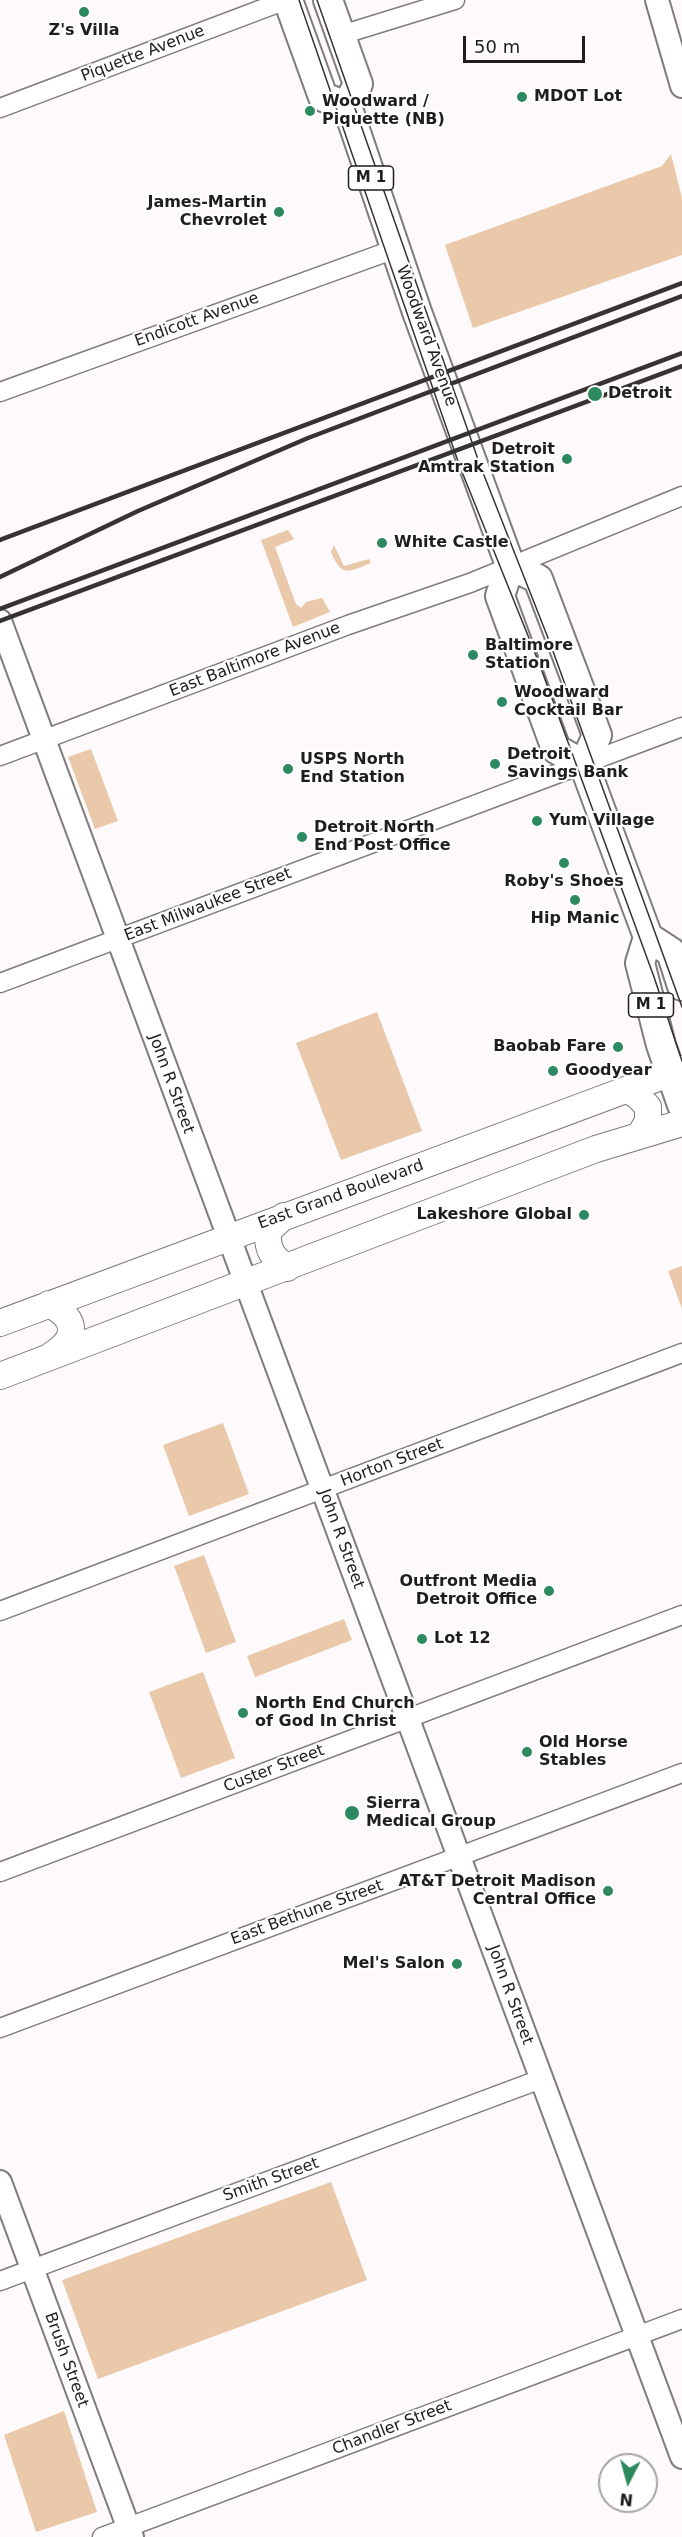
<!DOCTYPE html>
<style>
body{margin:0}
#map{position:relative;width:682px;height:2537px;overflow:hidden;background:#fef9fa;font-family:"DejaVu Sans",sans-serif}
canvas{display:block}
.north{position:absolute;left:598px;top:2453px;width:60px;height:60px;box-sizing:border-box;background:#fff;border:2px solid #a5a5a5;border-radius:50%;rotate:186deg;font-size:16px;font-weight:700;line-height:24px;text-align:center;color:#1f1d1d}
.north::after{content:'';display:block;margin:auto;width:21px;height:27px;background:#2d895f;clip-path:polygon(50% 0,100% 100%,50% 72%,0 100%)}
.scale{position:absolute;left:463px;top:36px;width:122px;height:27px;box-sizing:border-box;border:3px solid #1f1d1d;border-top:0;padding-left:8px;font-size:18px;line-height:21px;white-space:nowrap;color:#1f1d1d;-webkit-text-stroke:4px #fff;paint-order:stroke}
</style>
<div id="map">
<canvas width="682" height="2537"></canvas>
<div class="north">N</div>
<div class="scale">50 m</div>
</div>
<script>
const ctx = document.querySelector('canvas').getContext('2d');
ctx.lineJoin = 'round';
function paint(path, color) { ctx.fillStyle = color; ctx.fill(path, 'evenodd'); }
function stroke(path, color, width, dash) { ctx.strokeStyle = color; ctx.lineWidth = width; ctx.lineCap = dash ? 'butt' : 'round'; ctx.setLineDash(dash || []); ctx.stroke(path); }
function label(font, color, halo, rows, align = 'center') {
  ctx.font = font + ' "DejaVu Sans",sans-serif'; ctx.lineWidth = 4.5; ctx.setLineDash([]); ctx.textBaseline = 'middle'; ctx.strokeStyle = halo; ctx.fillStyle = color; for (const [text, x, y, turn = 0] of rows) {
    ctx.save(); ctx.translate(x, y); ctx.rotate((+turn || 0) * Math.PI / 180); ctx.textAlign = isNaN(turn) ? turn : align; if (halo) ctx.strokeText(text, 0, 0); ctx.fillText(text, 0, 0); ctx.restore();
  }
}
const green = new Path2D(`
 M 671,154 L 682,198 L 682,255 L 473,328 L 445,245 L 662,166 Z
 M 288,530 L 294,539 L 275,547 L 296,604 L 301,608 L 306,602 L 322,598 L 330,612 L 293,627 L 261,540 Z
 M 334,545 L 344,566 L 369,559 L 371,563 C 348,572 342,578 331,552 Z
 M 91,749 L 118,821 L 95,829 L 68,757 Z
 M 377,1012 L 422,1131 L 341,1160 L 296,1043 Z
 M 682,1266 L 682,1309 L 668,1271 Z
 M 223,1423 L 249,1494 L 189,1516 L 163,1445 Z
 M 204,1555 L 236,1642 L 206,1653 L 174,1566 Z
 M 344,1619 L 352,1640 L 255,1677 L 247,1656 Z
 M 203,1672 L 235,1758 L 181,1778 L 149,1692 Z
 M 331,2182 L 367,2280 L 98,2379 L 62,2280 Z
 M 64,2411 L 97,2512 L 36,2532 L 4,2435 Z`);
const minor = new Path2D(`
 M 341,35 L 455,0
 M 0,108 L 286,0
 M 0,392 L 395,249
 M 0,756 L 348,625 L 470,583 L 682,496
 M 0,983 L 682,727
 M 0,1611 L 682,1353
 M 0,1872 L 682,1615
 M 0,2028 L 682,1773
 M 0,2281 L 541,2079
 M 102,2537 L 682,2319`);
const tertiary = new Path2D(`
 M 657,0 L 682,86
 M 0,621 L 682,2457
 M 0,2182 L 132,2537`);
const secondary = new Path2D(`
 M 626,1090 L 637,1095 L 648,1107 L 648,1121 L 640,1135
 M 284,1216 L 268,1231 C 267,1250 272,1257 287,1268
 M 49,1304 C 78,1319 78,1338 52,1355
 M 0,1323 L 682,1069
 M 0,1376 L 596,1149 L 682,1123`);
const primary = new Path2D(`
 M 288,0 L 323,97 L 347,106
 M 328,0 L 358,84 L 347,106 L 417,312 L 510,565 L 500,596 L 556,749 L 584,765 L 648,937 L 671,952 L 682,986
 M 510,565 L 538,579 L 597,735 L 584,765
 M 648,937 L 640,963 L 661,1045 L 682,1105`);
const tram = new Path2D(`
 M 299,0 L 460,467 L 539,663 L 654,977 L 682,1061
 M 317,0 L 480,465 L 550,643 L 682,1007`);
const rail = new Path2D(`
 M 0,540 L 682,283
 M 0,577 L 138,511 L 308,438 L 682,296
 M 0,609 L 682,353
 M 0,621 L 682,366`);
const markers = [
 [84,12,6,"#2d895f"],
 [522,97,6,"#2d895f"],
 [310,111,6,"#2d895f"],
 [279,212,6,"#2d895f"],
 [595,394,8,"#2d895f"],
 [567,459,6,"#2d895f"],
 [382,543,6,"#2d895f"],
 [473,655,6,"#2d895f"],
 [502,702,6,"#2d895f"],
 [495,764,6,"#2d895f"],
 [288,769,6,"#2d895f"],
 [537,821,6,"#2d895f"],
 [302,837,6,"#2d895f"],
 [564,863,6,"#2d895f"],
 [575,900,6,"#2d895f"],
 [618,1047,6,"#2d895f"],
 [553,1071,6,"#2d895f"],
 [584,1215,6,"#2d895f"],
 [549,1591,6,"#2d895f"],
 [422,1639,6,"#2d895f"],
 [243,1713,6,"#2d895f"],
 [527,1752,6,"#2d895f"],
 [352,1813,8,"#2d895f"],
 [608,1891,6,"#2d895f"],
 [457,1964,6,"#2d895f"]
];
const shields = [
 [371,178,45],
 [651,1005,45]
];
const shieldNames = [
 ["M 1",371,178],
 ["M 1",651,1005]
];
const poiNames = [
 ["Z's Villa",84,31,"center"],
 ["MDOT Lot",534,97],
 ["Woodward /",322,102],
 ["Piquette (NB)",322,120],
 ["James-Martin",267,203,"right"],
 ["Chevrolet",267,221,"right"],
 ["Detroit",608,394],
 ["Detroit",555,450,"right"],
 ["Amtrak Station",555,468,"right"],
 ["White Castle",394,543],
 ["Baltimore",485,646],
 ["Station",485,664],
 ["Woodward",514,693],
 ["Cocktail Bar",514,711],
 ["Detroit",507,755],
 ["Savings Bank",507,773],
 ["USPS North",300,760],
 ["End Station",300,778],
 ["Yum Village",549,821],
 ["Detroit North",314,828],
 ["End Post Office",314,846],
 ["Roby's Shoes",564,882,"center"],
 ["Hip Manic",575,919,"center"],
 ["Baobab Fare",606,1047,"right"],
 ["Goodyear",565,1071],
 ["Lakeshore Global",572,1215,"right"],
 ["Outfront Media",537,1582,"right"],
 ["Detroit Office",537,1600,"right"],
 ["Lot 12",434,1639],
 ["North End Church",255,1704],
 ["of God In Christ",255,1722],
 ["Old Horse",539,1743],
 ["Stables",539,1761],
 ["Sierra",366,1804],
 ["Medical Group",366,1822],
 ["AT&T Detroit Madison",596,1882,"right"],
 ["Central Office",596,1900,"right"],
 ["Mel's Salon",445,1964,"right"]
];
const streetNames = [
 ["Piquette Avenue",143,54,-21],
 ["Endicott Avenue",197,320,-20],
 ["Woodward Avenue",426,336,70],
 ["East Baltimore Avenue",255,660,-21],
 ["East Milwaukee Street",208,905,-21],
 ["John R Street",171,1084,70],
 ["East Grand Boulevard",341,1195,-20],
 ["Horton Street",392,1463,-21],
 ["John R Street",341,1539,70],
 ["Custer Street",274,1769,-21],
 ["East Bethune Street",307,1913,-20],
 ["John R Street",510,1995,70],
 ["Smith Street",271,2180,-20],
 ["Brush Street",66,2360,70],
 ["Chandler Street",392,2428,-21]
];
paint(green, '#eac9ab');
stroke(minor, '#807c7d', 21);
stroke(tertiary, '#807c7d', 26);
stroke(secondary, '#807c7d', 28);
stroke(primary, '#807c7d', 32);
stroke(minor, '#fff', 18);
stroke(tertiary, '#fff', 22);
stroke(secondary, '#fff', 26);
stroke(primary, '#fff', 28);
stroke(tram, '#363334', 1.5);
stroke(rail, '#363334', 4.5);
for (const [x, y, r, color] of markers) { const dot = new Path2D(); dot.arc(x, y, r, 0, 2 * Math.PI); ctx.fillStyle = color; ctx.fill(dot); stroke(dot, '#fff', 2); }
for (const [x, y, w] of shields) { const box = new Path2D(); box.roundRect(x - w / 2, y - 12, w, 24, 4.5); ctx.fillStyle = '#fff'; ctx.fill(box); stroke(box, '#1f1d1d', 1.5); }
label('bold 15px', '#1f1d1d', null, shieldNames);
label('bold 16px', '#1f1d1d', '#fff', poiNames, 'left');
label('16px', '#1f1d1d', '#fff', streetNames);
</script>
